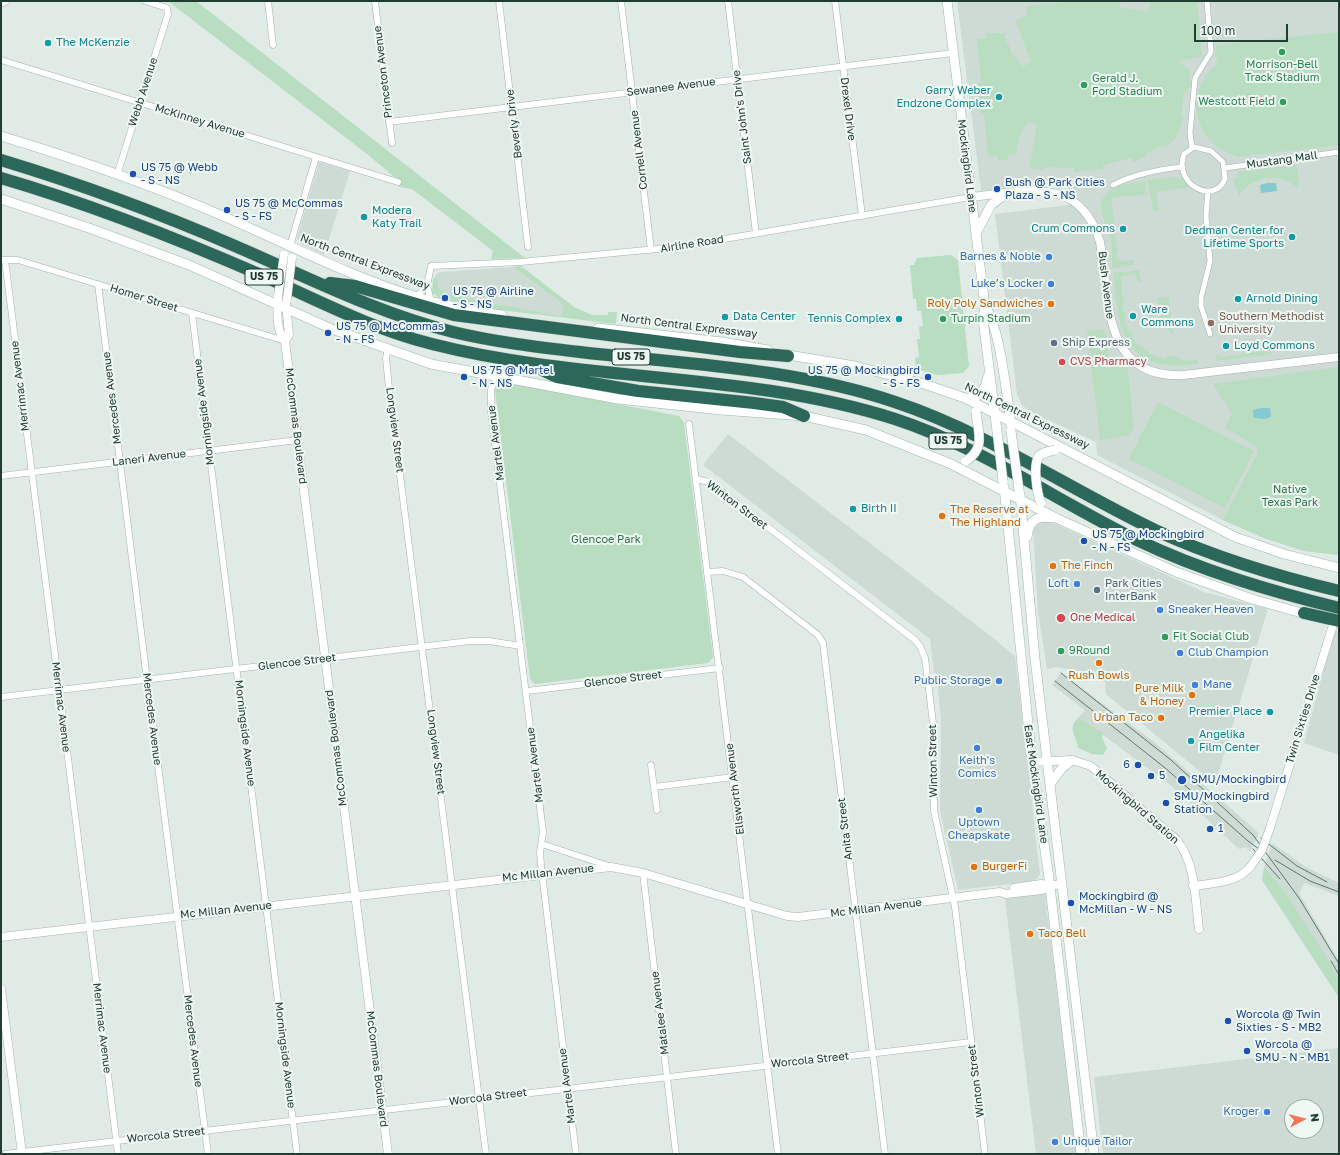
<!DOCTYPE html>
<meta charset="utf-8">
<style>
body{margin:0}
#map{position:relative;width:1340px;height:1155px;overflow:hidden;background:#e0ebe6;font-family:"Golos Text",sans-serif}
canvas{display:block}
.frame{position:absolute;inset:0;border:2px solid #203c33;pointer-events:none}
.north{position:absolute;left:1284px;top:1099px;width:40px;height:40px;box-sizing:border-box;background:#f0f8f4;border:1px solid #9dada7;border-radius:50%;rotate:83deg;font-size:11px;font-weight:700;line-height:16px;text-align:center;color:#203c33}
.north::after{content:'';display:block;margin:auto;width:14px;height:18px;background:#f57654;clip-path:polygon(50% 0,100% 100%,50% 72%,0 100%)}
.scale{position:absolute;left:1194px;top:24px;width:94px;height:18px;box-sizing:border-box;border:2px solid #203c33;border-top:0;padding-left:5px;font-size:12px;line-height:14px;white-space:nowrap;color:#203c33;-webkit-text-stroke:3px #f0f8f4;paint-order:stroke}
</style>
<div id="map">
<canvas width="1340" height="1155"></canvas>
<div class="frame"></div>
<div class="north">N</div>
<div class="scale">100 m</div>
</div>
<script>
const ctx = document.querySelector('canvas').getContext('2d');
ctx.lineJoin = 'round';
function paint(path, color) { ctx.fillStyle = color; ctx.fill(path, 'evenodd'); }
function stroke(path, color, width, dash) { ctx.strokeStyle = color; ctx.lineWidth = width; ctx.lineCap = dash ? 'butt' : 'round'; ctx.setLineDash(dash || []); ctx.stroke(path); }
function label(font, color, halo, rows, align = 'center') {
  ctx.font = font + ' "Golos Text",sans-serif'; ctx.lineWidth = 4; ctx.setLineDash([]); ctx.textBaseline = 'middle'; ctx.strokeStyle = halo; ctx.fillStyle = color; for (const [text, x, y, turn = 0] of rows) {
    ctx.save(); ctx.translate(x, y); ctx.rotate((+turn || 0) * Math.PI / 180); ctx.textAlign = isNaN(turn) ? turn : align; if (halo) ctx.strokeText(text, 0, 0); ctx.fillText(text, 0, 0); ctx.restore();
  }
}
const built = new Path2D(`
 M 957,1 L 1339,1 L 1339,555 L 1304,551 L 1264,538 L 1223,520 L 1097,455 L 1096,442 L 1031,412 L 1022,405 L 1017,394 L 995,214 L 1069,205 L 1066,182 L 981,191 Z
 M 319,162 L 350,171 L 324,255 L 301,244 L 297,238 Z
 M 513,267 L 560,302 L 564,307 L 560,316 L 451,295 L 437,288 L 436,274 L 440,272 Z
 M 728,434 L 988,634 L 1015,656 L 1040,874 L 1037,879 L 1028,882 L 958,890 L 940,811 L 941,719 L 936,673 L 934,673 L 930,639 L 703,465 Z
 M 1049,521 L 1204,592 L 1268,609 L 1215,784 L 1106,694 L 1105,682 L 1067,669 L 1056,667 L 1047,669 L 1038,613 L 1033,530 L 1039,522 Z
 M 1335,630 L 1339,631 L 1339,755 L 1304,743 Z
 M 1061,673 L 1153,741 L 1259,833 L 1250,852 L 1246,847 L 1239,849 L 1170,785 L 1079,717 L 1085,710 L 1052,685 Z
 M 1272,843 L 1306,867 L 1339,883 L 1339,896 L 1304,883 L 1299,893 L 1339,961 L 1339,981 L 1284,890 L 1264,867 Z
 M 1045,894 L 1077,1154 L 1036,1154 L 1005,899 Z
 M 1339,1048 L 1339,1154 L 1103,1154 L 1094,1077 ZM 1292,1107 L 1316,1107 L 1316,1131 L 1292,1131 Z`);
const green = new Path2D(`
 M 168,1 L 196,1 L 525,258 L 491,259 L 493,251 L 412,189 L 399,187 L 397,179 L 367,154 Z
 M 1081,1 L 1119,1 L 1120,7 L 1147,12 L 1150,6 L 1149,1 L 1197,1 L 1202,56 L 1180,61 L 1181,65 L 1185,65 L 1185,69 L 1189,68 L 1191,88 L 1187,88 L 1187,92 L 1184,92 L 1181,117 L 1184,117 L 1175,139 L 1165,148 L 1163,145 L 1145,154 L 1146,157 L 1133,162 L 1131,158 L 1103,165 L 1103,169 L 1074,172 L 1074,168 L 1045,167 L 1044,170 L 1029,168 L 1037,125 L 1027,122 L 1019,138 L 1016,154 L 1008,155 L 1008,160 L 998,161 L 997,156 L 988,157 L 984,113 L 981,114 L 977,99 L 977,83 L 981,82 L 977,39 L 986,38 L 986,33 L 1006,33 L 1004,37 L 1011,50 L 1010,51 L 1023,67 L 1031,61 L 1015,20 L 1027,15 L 1026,6 Z
 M 1339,32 L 1339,145 L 1237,157 L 1220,149 L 1210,141 L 1203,131 L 1198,119 L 1196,106 L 1200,86 L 1207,74 L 1217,64 L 1215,45 Z
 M 1297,165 L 1299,186 L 1296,187 C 1277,171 1252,176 1239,196 L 1233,178 L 1239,178 L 1238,172 Z
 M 1176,177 L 1183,179 L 1189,186 L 1185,190 L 1185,188 L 1156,192 L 1159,210 L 1153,211 L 1148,180 Z
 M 1145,181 L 1146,193 L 1144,193 L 1144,195 L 1114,197 L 1111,199 L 1116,235 L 1115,236 L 1116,247 L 1118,247 L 1118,252 L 1116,253 L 1117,259 L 1120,259 L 1120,261 L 1134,260 L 1134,265 L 1112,268 C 1111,257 1113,250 1111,239 C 1108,230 1104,222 1102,213 C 1096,187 1127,183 1145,181 Z
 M 951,255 L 958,260 L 969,366 L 963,373 L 937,375 L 916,369 L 915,358 L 919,357 L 917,339 L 920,339 L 919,327 L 923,326 L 921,311 L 917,311 L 916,299 L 913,299 L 910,265 L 914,265 L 917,258 Z
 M 521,266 L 574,307 L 592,315 L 608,315 L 608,312 L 617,312 L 616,324 L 492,309 L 440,298 L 432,293 L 433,279 L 437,275 L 438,288 L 451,295 L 560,316 L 564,307 L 560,302 L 513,267 Z
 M 1139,270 L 1141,282 L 1138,282 L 1135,274 L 1121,276 L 1122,290 L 1121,291 L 1124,304 L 1123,304 L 1123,312 L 1125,312 L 1126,318 L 1124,319 L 1129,331 L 1130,331 L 1133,336 L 1132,337 L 1138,345 L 1139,344 L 1144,348 L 1143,349 L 1158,358 L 1159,357 L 1166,359 L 1167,356 L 1180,357 L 1180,360 L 1186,359 L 1186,361 L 1197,359 L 1198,364 C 1123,373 1120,333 1113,273 Z
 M 1169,297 L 1173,334 C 1161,324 1159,313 1157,298 Z
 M 1101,329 L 1105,332 L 1109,363 L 1122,361 L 1127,365 L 1134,427 L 1130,435 L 1100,440 L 1087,331 Z
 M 1266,349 L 1271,349 L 1272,354 L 1217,361 L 1216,355 L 1220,355 L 1220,357 L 1266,351 Z
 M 1339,367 L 1339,555 L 1304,551 L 1264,538 L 1223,520 L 1258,452 L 1256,446 L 1225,428 L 1232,413 L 1213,384 Z
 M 503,382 L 679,416 L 684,423 L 713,657 L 708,663 L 535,684 L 530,679 L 495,390 L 498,384 Z
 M 1158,402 L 1254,451 L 1225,508 L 1129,459 Z
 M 1079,717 L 1103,734 L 1102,738 L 1107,748 L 1103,755 L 1092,754 L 1078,748 C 1077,736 1066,728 1079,717 Z
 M 1264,867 L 1284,890 L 1325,955 L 1339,981 L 1339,998 L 1262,880 Z`);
const water = new Path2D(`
 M 1267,183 L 1276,183 L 1277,191 L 1261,193 L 1260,185 Z
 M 1261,408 L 1270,408 L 1271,417 L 1264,419 L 1254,418 L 1253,410 Z`);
const pedestrian = new Path2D(`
 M 1194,147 L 1211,151 L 1223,162 L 1225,179 C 1214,206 1173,184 1184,154 Z
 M 1192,148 L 1190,133 L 1195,78 L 1211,52 L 1207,1
 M 1225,168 L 1339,152
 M 1113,185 C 1135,174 1157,170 1181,167
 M 1208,191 L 1206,216 L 1210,261 L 1201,298 L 1201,306 L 1210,334`);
const minor = new Path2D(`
 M 268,1 L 273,45
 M 375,1 L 392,143
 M 499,1 L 528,247
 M 621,1 L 651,250
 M 728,1 L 756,234
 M 835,1 L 862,216
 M 1,60 L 398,182
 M 389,122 L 953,53
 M 117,175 L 168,14 L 167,8 L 145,1
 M 290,246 L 316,157
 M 1,260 L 18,260 L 285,341
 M 5,260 L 118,1154
 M 98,284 L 147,680 L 208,1154
 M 416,297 L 427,286
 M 431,301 L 427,286 L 431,266 L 521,262 L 677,247 L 971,197
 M 192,313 L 297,1154
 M 388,349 L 386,358 L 389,388 L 486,1154
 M 497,377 L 491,389 L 491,411 L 543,832 L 540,852 L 541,865 L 576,1154
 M 689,424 L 778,1154
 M 1,476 L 298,440
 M 696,479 L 709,482 L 915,640 L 920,646 L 925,658 L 933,723 L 934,811 L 955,907 L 985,1154
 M 708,572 L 723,571 L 743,577 L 818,635 L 823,643 L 885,1154
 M 527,691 L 720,668
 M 1,697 L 470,641 L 489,641 L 521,646
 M 651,765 L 657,810
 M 654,787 L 733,777
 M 542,844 L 609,866
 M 643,873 L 676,1154
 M 5,1154 L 971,1042`);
const tertiary = new Path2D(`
 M 1,3 L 5,1
 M 971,197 C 1024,192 1080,174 1100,242 C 1110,298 1101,379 1183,375 L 1339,357
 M 278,299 C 277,314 276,330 285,341 L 388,1154
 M 285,341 L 289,335 L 286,303
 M 1033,762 L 1072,760 L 1091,766 L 1177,840 C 1196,864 1195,899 1199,929
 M 1270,828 L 1333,625
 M 1193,886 C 1213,883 1238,883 1251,866
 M 1014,888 L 1041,884 L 1050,886
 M 1,937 L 611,867 L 643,873 L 787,916 L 798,917 L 1000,892 L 1006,894 L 1042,890 L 1050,886 L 1061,884
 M 1,989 L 22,1154`);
const secondary = new Path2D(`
 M 947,1 L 985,306 L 983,319 L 997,431
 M 1,136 C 77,159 153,185 225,217 C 288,244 351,277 417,297 C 445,306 474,311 502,315
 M 1,199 L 89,228 L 189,265 L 332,329 L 431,364 L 618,399 L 721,410 L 804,416 L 866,430 L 951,464 L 1058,519 L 1176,572 L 1252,599 L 1309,615
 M 976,233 L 991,205 L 1007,193
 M 985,306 C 1000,327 1007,397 1011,425
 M 598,328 L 722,342 L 768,350
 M 782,354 L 855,366 L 924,384 L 965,398 L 1235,537 L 1284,554 L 1339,568
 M 965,398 C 981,399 985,390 988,376
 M 1004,487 L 1031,753 L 1049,878 L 1081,1154
 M 1020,494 L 1035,659 L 1094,1154
 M 1027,537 C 1029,520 1037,515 1053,518
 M 1050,784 L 1062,768 L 1072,760`);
const motorway = new Path2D(`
 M 1,160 C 80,184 159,213 235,246 C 307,277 377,313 453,332 C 495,342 537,347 580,352 C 685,364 794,368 895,402 C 988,433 1069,489 1157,531 C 1216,558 1276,576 1339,591
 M 1,178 C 90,204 176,238 261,275 C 317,300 372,329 432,344 C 585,383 745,371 895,419 C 981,447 1057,501 1137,540 C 1202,571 1270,591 1339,608
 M 330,283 L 355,286 L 454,315 L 740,352 L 788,356
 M 536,367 L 557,377 L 638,391 L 754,403 L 783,407 L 804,416
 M 1304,613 L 1339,621`);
const tram = new Path2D(`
 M 1061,673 L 1171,760 L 1253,835 L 1299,898 L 1339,964
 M 1055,681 L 1164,767 L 1248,841 L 1263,852
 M 1261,838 L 1297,866 L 1327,882
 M 1253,849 L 1280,879
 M 1275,860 L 1310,881 L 1339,892
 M 1331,961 L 1339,975`);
const tertiaryBridge = new Path2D(`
 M 278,296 L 284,255
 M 287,299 L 292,258
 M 1251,866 L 1262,850 L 1270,828`);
const secondaryBridge = new Path2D(`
 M 997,431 L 1003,481
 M 1011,431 L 1019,490
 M 966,461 C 986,448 978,432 976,412
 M 1041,503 C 1037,494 1032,462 1040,455 C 1044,452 1050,451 1055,450`);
const markers = [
 [48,43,4,"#0f9aa8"],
 [1282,52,4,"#2e9e5b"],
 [1084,85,4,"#2e9e5b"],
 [999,97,4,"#0f9aa8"],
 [1283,102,4,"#2e9e5b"],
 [133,174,4,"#1a4fb4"],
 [997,189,4,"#1a4fb4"],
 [227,210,4,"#1a4fb4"],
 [364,217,4,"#0f9aa8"],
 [1123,229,4,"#0f9aa8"],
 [1292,237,4,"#0f9aa8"],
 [1049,257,4,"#3f7fe0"],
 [1051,284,4,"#3f7fe0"],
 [445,298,4,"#1a4fb4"],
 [1238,299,4,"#0f9aa8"],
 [1051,304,4,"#e8710a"],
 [1133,316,4,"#0f9aa8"],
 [725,317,4,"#0f9aa8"],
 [899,319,4,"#0f9aa8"],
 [943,319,4,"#2e9e5b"],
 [1211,323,4,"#8d6e63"],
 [328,333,4,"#1a4fb4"],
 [1054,343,4,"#5c6f8a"],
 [1226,346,4,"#0f9aa8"],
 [1062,362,4,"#e0444e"],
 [464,377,4,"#1a4fb4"],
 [928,377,4,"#1a4fb4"],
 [853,509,4,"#0f9aa8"],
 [942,516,4,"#e8710a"],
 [1084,541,4,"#1a4fb4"],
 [1053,566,4,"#e8710a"],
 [1077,584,4,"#3f7fe0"],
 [1097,590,4,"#5c6f8a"],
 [1160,610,4,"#3f7fe0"],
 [1061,618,5,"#e0444e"],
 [1165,637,4,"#2e9e5b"],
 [1061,651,4,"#2e9e5b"],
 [1180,653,4,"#3f7fe0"],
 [1099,663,4,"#e8710a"],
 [999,681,4,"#3f7fe0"],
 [1195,685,4,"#3f7fe0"],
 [1192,695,4,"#e8710a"],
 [1270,712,4,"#0f9aa8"],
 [1161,718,4,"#e8710a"],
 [1191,741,4,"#0f9aa8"],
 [977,748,4,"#3f7fe0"],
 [1138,765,4,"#1a4fb4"],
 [1151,776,4,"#1a4fb4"],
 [1182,780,5,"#1a4fb4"],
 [1166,803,4,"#1a4fb4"],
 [979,810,4,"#3f7fe0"],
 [1210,829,4,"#1a4fb4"],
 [974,867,4,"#e8710a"],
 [1071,903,4,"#1a4fb4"],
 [1030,934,4,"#e8710a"],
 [1228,1021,4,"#1a4fb4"],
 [1247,1051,4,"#1a4fb4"],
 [1267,1112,4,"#3f7fe0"],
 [1055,1142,4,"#3f7fe0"]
];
const shields = [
 [264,277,38],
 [631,357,38],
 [948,441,38]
];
const shieldNames = [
 ["US 75",264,277],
 ["US 75",631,357],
 ["US 75",948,441]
];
const cultureNames = [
 ["The McKenzie",56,43],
 ["Garry Weber",991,91,"right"],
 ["Endzone Complex",991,104,"right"],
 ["Modera",372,211],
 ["Katy Trail",372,224],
 ["Crum Commons",1115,229,"right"],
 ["Dedman Center for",1284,231,"right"],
 ["Lifetime Sports",1284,244,"right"],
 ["Arnold Dining",1246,299],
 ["Ware",1141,310],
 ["Commons",1141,323],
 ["Data Center",733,317],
 ["Tennis Complex",891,319,"right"],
 ["Loyd Commons",1234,346],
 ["Birth II",861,509],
 ["Premier Place",1262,712,"right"],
 ["Angelika",1199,735],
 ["Film Center",1199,748]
];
const leisureNames = [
 ["Morrison-Bell",1282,65,"center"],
 ["Track Stadium",1282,78,"center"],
 ["Gerald J.",1092,79],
 ["Ford Stadium",1092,92],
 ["Westcott Field",1275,102,"right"],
 ["Turpin Stadium",951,319],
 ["Fit Social Club",1173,637],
 ["9Round",1069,651]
];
const streetNames = [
 ["Princeton Avenue",383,72,-97],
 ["Sewanee Avenue",671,87,-7],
 ["Webb Avenue",143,92,-72],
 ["Drexel Drive",848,109,83],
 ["Saint John's Drive",742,117,-97],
 ["McKinney Avenue",200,121,17],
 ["Beverly Drive",514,124,-97],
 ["Cornell Avenue",639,150,-97],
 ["Mustang Mall",1282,160,-8],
 ["Mockingbird Lane",967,166,83],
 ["Airline Road",692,244,-9],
 ["North Central Expressway",365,262,21],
 ["Bush Avenue",1106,285,83],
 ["Homer Street",144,298,17],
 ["North Central Expressway",689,326,7],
 ["Merrimac Avenue",20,386,-97],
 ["Mercedes Avenue",112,398,-97],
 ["Morningside Avenue",204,412,-97],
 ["North Central Expressway",1027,416,26],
 ["McCommas Boulevard",296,426,83],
 ["Longview Street",395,430,83],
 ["Martel Avenue",496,443,-97],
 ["Laneri Avenue",149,458,-7],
 ["Winton Street",737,505,37],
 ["Glencoe Street",297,662,-7],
 ["Glencoe Street",623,679,-7],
 ["Merrimac Avenue",61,707,83],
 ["Mercedes Avenue",152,719,83],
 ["Twin Sixties Drive",1303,719,-73],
 ["Morningside Avenue",245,733,83],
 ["McCommas Boulevard",336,748,-97],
 ["Longview Street",436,752,83],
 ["Winton Street",933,761,-91],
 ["Martel Avenue",535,765,-97],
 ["East Mockingbird Lane",1036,784,82],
 ["Ellsworth Avenue",735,789,-97],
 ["Mockingbird Station",1137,807,41],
 ["Anita Street",845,829,-97],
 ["Mc Millan Avenue",548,873,-6],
 ["Mc Millan Avenue",876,908,-7],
 ["Mc Millan Avenue",226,910,-6],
 ["Matalee Avenue",660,1013,-97],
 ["Merrimac Avenue",102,1028,83],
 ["Mercedes Avenue",193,1041,83],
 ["Morningside Avenue",285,1055,83],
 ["Worcola Street",810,1060,-6],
 ["McCommas Boulevard",377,1069,83],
 ["Winton Street",976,1081,-97],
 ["Martel Avenue",567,1086,-97],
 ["Worcola Street",488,1097,-7],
 ["Worcola Street",166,1135,-6]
];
const transitNames = [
 ["US 75 @ Webb",141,168],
 ["- S - NS",141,181],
 ["Bush @ Park Cities",1005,183],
 ["Plaza - S - NS",1005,196],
 ["US 75 @ McCommas",235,204],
 ["- S - FS",235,217],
 ["US 75 @ Airline",453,292],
 ["- S - NS",453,305],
 ["US 75 @ McCommas",336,327],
 ["- N - FS",336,340],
 ["US 75 @ Martel",472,371],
 ["- N - NS",472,384],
 ["US 75 @ Mockingbird",920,371,"right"],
 ["- S - FS",920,384,"right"],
 ["US 75 @ Mockingbird",1092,535],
 ["- N - FS",1092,548],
 ["6",1130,765,"right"],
 ["5",1159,776],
 ["SMU/Mockingbird",1191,780],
 ["SMU/Mockingbird",1174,797],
 ["Station",1174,810],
 ["1",1218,829],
 ["Mockingbird @",1079,897],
 ["McMillan - W - NS",1079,910],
 ["Worcola @ Twin",1236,1015],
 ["Sixties - S - MB2",1236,1028],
 ["Worcola @",1255,1045],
 ["SMU - N - MB1",1255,1058]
];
const shopNames = [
 ["Barnes & Noble",1041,257],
 ["Luke’s Locker",1043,284],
 ["Loft",1069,584],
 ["Sneaker Heaven",1168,610,"left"],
 ["Club Champion",1188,653,"left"],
 ["Public Storage",991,681],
 ["Mane",1203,685,"left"],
 ["Keith's",977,761,"center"],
 ["Comics",977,774,"center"],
 ["Uptown",979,823,"center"],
 ["Cheapskate",979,836,"center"],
 ["Kroger",1259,1112],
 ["Unique Tailor",1063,1142,"left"]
];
const foodNames = [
 ["Roly Poly Sandwiches",1043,304,"right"],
 ["The Reserve at",950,510],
 ["The Highland",950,523],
 ["The Finch",1061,566],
 ["Rush Bowls",1099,676,"center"],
 ["Pure Milk",1184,689,"right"],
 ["& Honey",1184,702,"right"],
 ["Urban Taco",1153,718,"right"],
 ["BurgerFi",982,867],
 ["Taco Bell",1038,934]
];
const educationNames = [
 ["Southern Methodist",1219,317],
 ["University",1219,330]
];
const serviceNames = [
 ["Ship Express",1062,343],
 ["Park Cities",1105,584],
 ["InterBank",1105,597]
];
const healthNames = [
 ["CVS Pharmacy",1070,362],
 ["One Medical",1070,618]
];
const parkNames = [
 ["Native",1290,490],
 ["Texas Park",1290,503],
 ["Glencoe Park",606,540]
];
paint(built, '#cedbd4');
paint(green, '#b8ddc0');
paint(water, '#86c9d2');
stroke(pedestrian, '#a3b3ad', 6);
stroke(minor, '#a3b3ad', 7);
stroke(tertiary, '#a3b3ad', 9);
stroke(secondary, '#9eb7ad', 10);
stroke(motorway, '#c1c8c6', 13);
stroke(pedestrian, '#fff', 5);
stroke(minor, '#fff', 6);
stroke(tertiary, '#fff', 8);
stroke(secondary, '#fff', 9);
stroke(motorway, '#2b685a', 12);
stroke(tram, '#5a776f', 1);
stroke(tertiaryBridge, '#a3b3ad', 9, []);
stroke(secondaryBridge, '#9eb7ad', 10, []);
stroke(tertiaryBridge, '#fff', 8);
stroke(secondaryBridge, '#fff', 9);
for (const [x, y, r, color] of markers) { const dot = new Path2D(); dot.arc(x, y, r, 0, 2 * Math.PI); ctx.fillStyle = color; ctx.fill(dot); stroke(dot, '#f0f8f4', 1.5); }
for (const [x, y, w] of shields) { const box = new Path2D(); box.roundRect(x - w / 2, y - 8, w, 16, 3); ctx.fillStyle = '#f0f8f4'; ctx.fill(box); stroke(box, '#203c33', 1); }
label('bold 10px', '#203c33', null, shieldNames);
label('11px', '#0d838f', '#f0f8f4', cultureNames, 'left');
label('11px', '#27864d', '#f0f8f4', leisureNames, 'left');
label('11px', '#203c33', '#f0f8f4', streetNames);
label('11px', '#164399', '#f0f8f4', transitNames, 'left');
label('11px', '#366cbe', '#f0f8f4', shopNames, 'right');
label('11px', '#c56008', '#f0f8f4', foodNames, 'left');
label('11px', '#785e54', '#f0f8f4', educationNames, 'left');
label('11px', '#4e5e75', '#f0f8f4', serviceNames, 'left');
label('11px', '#be3a42', '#f0f8f4', healthNames, 'left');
label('11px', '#2a7343', '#f0f8f4', parkNames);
</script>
